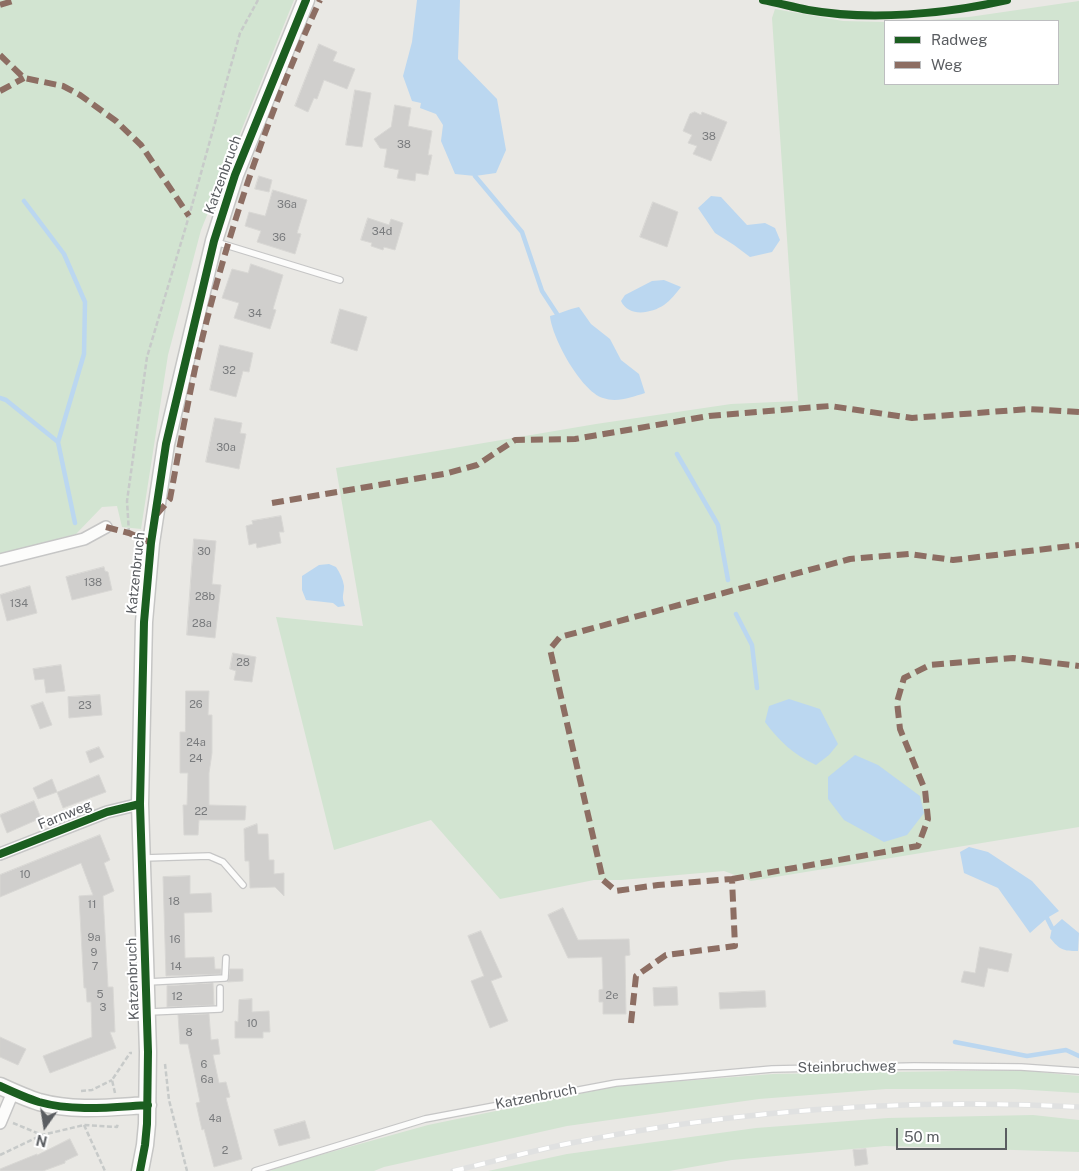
<!DOCTYPE html>
<style>
body{margin:0}
#map{position:relative;width:1079px;height:1171px;overflow:hidden;background:#e9e8e4;font-family:"Public Sans",sans-serif}
canvas{display:block}
.legend{position:absolute;left:884px;top:20px;width:175px;height:65px;box-sizing:border-box;background:#fff;border:1px solid #bdbec0;margin:0;padding:6px 9px;list-style:none;font-size:15px;color:#5a5d61}
.legend li{display:flex;align-items:center;gap:10px;height:25px}
.legend b{width:25px;border:1px solid #bdbec0}
.north{position:absolute;left:20px;top:1101px;width:50px;height:50px;-webkit-text-stroke:4px #fff;paint-order:stroke;rotate:193deg;font-size:14px;font-weight:700;line-height:20px;text-align:center;color:#5a5d61}
.north::after{content:'';display:block;margin:auto;width:18px;height:22px;background:#5a5d61;clip-path:polygon(50% 0,100% 100%,50% 72%,0 100%)}
.scale{position:absolute;left:896px;top:1128px;width:111px;height:22px;box-sizing:border-box;border:2px solid #5a5d61;border-top:0;padding-left:6px;font-size:15px;line-height:18px;white-space:nowrap;color:#5a5d61;-webkit-text-stroke:4px #fff;paint-order:stroke}
</style>
<div id="map">
<canvas width="1079" height="1171"></canvas>
<ul class="legend">
<li><b style="height:6px;background:#1b5e20"></b>Radweg</li>
<li><b style="height:6px;background:#8d6e63"></b>Weg</li>
</ul>
<div class="north">N</div>
<div class="scale">50 m</div>
</div>
<script>
const ctx = document.querySelector('canvas').getContext('2d');
ctx.lineJoin = 'round';
function paint(path, color) { ctx.fillStyle = color; ctx.fill(path, 'evenodd'); }
function stroke(path, color, width, dash) { ctx.strokeStyle = color; ctx.lineWidth = width; ctx.lineCap = dash ? 'butt' : 'round'; ctx.setLineDash(dash || []); ctx.stroke(path); }
function label(font, color, halo, rows, align = 'center') {
  ctx.font = font + ' "Public Sans",sans-serif'; ctx.lineWidth = 4; ctx.setLineDash([]); ctx.textBaseline = 'middle'; ctx.strokeStyle = halo; ctx.fillStyle = color; for (const [text, x, y, turn = 0] of rows) {
    ctx.save(); ctx.translate(x, y); ctx.rotate((+turn || 0) * Math.PI / 180); ctx.textAlign = isNaN(turn) ? turn : align; if (halo) ctx.strokeText(text, 0, 0); ctx.fillText(text, 0, 0); ctx.restore();
  }
}
const green = new Path2D(`
 M 0,0 L 294,0 L 201,230 L 168,355 L 141,529 L 122,527 L 117,506 L 102,507 L 76,534 L 0,554 Z
 M 1079,1 L 1079,827 L 751,881 L 724,871 L 621,880 L 594,880 L 500,899 L 431,820 L 334,850 L 276,617 L 363,626 L 336,468 L 596,424 L 731,404 L 798,401 L 772,18 L 775,9 L 843,21 L 885,22 L 885,84 L 1058,84 L 1058,21 L 916,21 L 969,17 Z
 M 1020,1070 L 1079,1076 L 1079,1093 L 1014,1089 L 886,1089 L 759,1099 L 567,1126 L 384,1167 L 374,1171 L 269,1171 L 302,1160 L 428,1125 L 617,1086 L 773,1074 Z
 M 1033,1115 L 1079,1120 L 1079,1152 L 885,1146 L 732,1160 L 669,1171 L 488,1171 L 567,1154 L 756,1128 L 888,1118 Z`);
const water = new Path2D(`
 M 417,0 L 460,0 L 458,59 L 497,99 L 506,150 L 496,173 L 475,176 L 455,174 L 441,141 L 443,125 L 436,114 L 420,108 L 421,103 L 412,101 L 403,76 L 412,42 Z
 M 711,196 L 721,197 L 747,225 L 765,223 L 775,228 L 780,240 L 772,252 L 750,257 L 734,245 L 715,233 L 698,208 Z
 M 664,280 L 681,287 C 676,293 671,300 664,305 C 652,313 629,318 621,301 L 625,295 L 652,281 Z
 M 579,307 L 591,324 L 610,339 L 621,360 L 639,374 L 645,393 C 632,397 617,403 603,398 C 581,391 552,338 550,316 C 560,314 568,309 579,307 Z
 M 329,564 L 336,567 C 340,573 343,579 344,586 C 344,595 341,596 345,606 L 338,607 L 333,603 L 306,600 L 302,590 L 302,576 L 319,565 Z
 M 789,699 L 820,709 L 838,744 L 829,755 L 816,765 C 794,755 779,741 765,722 L 769,706 Z
 M 855,755 L 878,765 L 920,796 L 924,813 L 907,835 L 884,842 L 844,820 L 828,799 L 828,777 Z
 M 969,847 L 988,852 L 1032,881 L 1059,911 L 1047,918 L 1030,933 L 998,888 L 964,873 L 960,852 Z
 M 1062,919 L 1079,933 L 1078,951 C 1063,951 1060,950 1050,938 L 1052,928 Z`);
const stream = new Path2D(`
 M 475,176 L 522,232 L 542,291 L 557,314
 M 24,201 L 64,254 L 85,302 L 84,354 L 58,442 L 75,523
 M 0,398 L 6,400 L 58,442
 M 677,454 L 718,525 L 728,580
 M 736,614 L 752,645 L 757,688
 M 1047,918 L 1052,928
 M 955,1042 L 1027,1056 L 1066,1050 L 1079,1056`);
const building = new Path2D(`
 M 319,44 L 337,52 L 333,61 L 355,69 L 347,89 L 324,80 L 317,99 L 314,98 L 308,112 L 295,106 Z
 M 355,90 L 371,93 L 362,147 L 346,145 Z
 M 395,105 L 411,108 L 408,126 L 432,131 L 428,155 L 432,155 L 428,175 L 416,173 L 415,181 L 397,178 L 399,170 L 384,167 L 387,149 L 380,148 L 374,139 L 391,127 Z
 M 695,112 L 701,115 L 702,112 L 727,122 L 711,161 L 693,154 L 697,146 L 688,143 L 692,135 L 683,131 L 690,114 Z
 M 259,176 L 272,180 L 269,192 L 255,189 Z
 M 273,190 L 307,200 L 297,233 L 301,234 L 295,254 L 257,242 L 261,231 L 245,226 L 249,212 L 265,216 Z
 M 653,202 L 678,212 L 667,247 L 640,237 Z
 M 368,218 L 389,225 L 391,219 L 403,223 L 395,250 L 384,247 L 383,250 L 371,246 L 372,243 L 361,240 Z
 M 251,264 L 283,275 L 273,309 L 276,310 L 270,329 L 234,318 L 239,303 L 222,298 L 232,269 L 248,273 Z
 M 340,309 L 367,317 L 357,351 L 331,343 Z
 M 220,345 L 253,353 L 249,372 L 243,371 L 236,397 L 210,390 Z
 M 215,418 L 242,423 L 240,433 L 246,434 L 239,469 L 206,462 Z
 M 281,516 L 284,532 L 279,532 L 281,543 L 257,548 L 256,543 L 249,545 L 246,526 L 253,524 L 252,521 Z
 M 194,539 L 216,541 L 212,584 L 221,585 L 215,638 L 187,635 Z
 M 104,567 L 105,571 L 108,572 L 112,590 L 72,600 L 66,577 Z
 M 30,586 L 37,613 L 7,621 L 0,595 Z
 M 233,653 L 256,657 L 252,682 L 234,680 L 236,671 L 230,669 Z
 M 61,665 L 65,691 L 46,693 L 44,679 L 35,680 L 33,669 Z
 M 186,691 L 209,691 L 208,715 L 212,715 L 212,753 L 209,773 L 209,805 L 246,806 L 245,820 L 199,820 L 198,835 L 184,835 L 183,805 L 187,805 L 188,773 L 180,773 L 180,732 L 185,732 Z
 M 100,695 L 102,715 L 69,718 L 68,697 Z
 M 43,702 L 52,725 L 40,729 L 31,706 Z
 M 99,747 L 104,757 L 90,763 L 86,752 Z
 M 99,775 L 106,792 L 63,808 L 57,792 L 38,799 L 33,788 L 52,779 L 57,792 Z
 M 34,801 L 41,818 L 7,833 L 0,815 Z
 M 257,824 L 258,834 L 268,834 L 269,860 L 274,860 L 274,874 L 284,873 L 284,896 L 275,887 L 250,888 L 249,861 L 245,861 L 244,829 Z
 M 100,835 L 110,860 L 104,863 L 114,891 L 103,896 L 108,987 L 113,987 L 115,1032 L 110,1032 L 116,1048 L 50,1073 L 43,1056 L 92,1037 L 91,1002 L 87,1002 L 86,988 L 84,988 L 79,896 L 93,895 L 81,863 L 0,897 L 0,875 Z
 M 190,876 L 190,894 L 211,893 L 212,912 L 184,913 L 185,958 L 214,957 L 215,969 L 221,969 L 221,974 L 166,976 L 163,877 Z
 M 563,908 L 578,940 L 629,939 L 630,955 L 625,956 L 626,1014 L 603,1014 L 603,1002 L 599,1002 L 599,990 L 603,989 L 602,957 L 568,958 L 548,915 Z
 M 481,931 L 502,977 L 491,981 L 508,1021 L 490,1028 L 471,981 L 484,976 L 468,936 Z
 M 980,947 L 1012,954 L 1008,972 L 988,968 L 984,987 L 961,982 L 964,971 L 975,973 Z
 M 230,969 L 243,969 L 243,981 L 228,982 Z
 M 213,983 L 214,1005 L 167,1007 L 167,986 Z
 M 677,987 L 678,1005 L 654,1006 L 653,988 Z
 M 765,991 L 766,1007 L 720,1009 L 719,993 Z
 M 252,999 L 252,1012 L 269,1011 L 270,1032 L 263,1032 L 263,1038 L 235,1038 L 235,1021 L 238,1022 L 239,1000 Z
 M 209,1014 L 211,1040 L 218,1039 L 220,1054 L 213,1055 L 219,1083 L 226,1082 L 230,1097 L 226,1098 L 242,1159 L 214,1167 L 204,1129 L 202,1130 L 196,1103 L 200,1102 L 188,1044 L 180,1044 L 178,1015 Z
 M 0,1037 L 26,1049 L 18,1065 L 0,1057 Z
 M 305,1121 L 310,1138 L 279,1146 L 274,1130 Z
 M 70,1139 L 78,1155 L 65,1161 L 65,1163 L 43,1171 L 0,1171 L 0,1169 L 37,1154 L 37,1155 Z
 M 866,1149 L 868,1164 L 855,1166 L 853,1150 Z`);
const path = new Path2D(`
 M 129,533 L 127,501 L 147,357 L 189,216 L 240,33 L 258,0
 M 165,1064 L 169,1100 L 187,1171
 M 81,1091 L 92,1090 L 112,1080
 M 115,1093 L 112,1080 L 130,1053 L 132,1053
 M 13,1123 L 42,1135 L 84,1125 L 117,1127 L 118,1123
 M 84,1125 L 105,1171
 M 0,1155 L 42,1135`);
const lane = new Path2D(`
 M 216,242 L 340,280
 M 144,858 L 209,856 L 223,862 L 243,885
 M 148,982 L 225,978 L 226,958
 M 149,1012 L 220,1009 L 220,988
 M 255,1171 L 425,1119 L 616,1083 L 772,1069 L 914,1066 L 1021,1067 L 1079,1071`);
const street = new Path2D(`
 M 0,560 L 84,539 L 106,527
 M 0,854 L 107,812 L 140,804
 M 0,1123 L 13,1092`);
const secondary = new Path2D(`
 M 0,1086 C 13,1092 26,1098 39,1102 C 75,1112 112,1107 148,1105
 M 140,1171 L 145,1145 L 147,1124 L 148,1052 L 140,804 L 144,622 L 151,543 L 166,444 L 214,241 L 235,175 L 306,0`);
const rail = new Path2D(`
 M 453,1171 C 492,1162 531,1151 571,1143 C 737,1110 910,1098 1079,1107`);
const quiet = new Path2D(`
 M 0,5 L 16,0
 M 0,55 L 24,78 L 63,86 L 80,95 L 116,121 L 141,145 L 189,216
 M 0,91 L 24,78
 M 272,503 L 444,474 L 477,465 L 515,440 L 575,439 L 709,416 L 830,406 L 912,418 L 1029,409 L 1079,412
 M 157,514 L 170,499 C 178,455 186,412 195,369 C 224,242 266,118 320,0
 M 106,527 L 129,533 L 151,543
 M 732,879 L 918,846 L 928,819 L 925,790 L 900,729 L 897,702 L 904,678 L 930,665 L 1013,658 L 1079,666
 M 631,1023 L 636,976 L 666,955 L 735,946 L 732,879 L 658,885 L 616,891 L 603,880 L 550,649 L 560,637 L 850,559 L 909,554 L 953,560 L 1079,545`);
const cycleway = new Path2D(`
 M 763,0 C 778,3 793,7 808,10 C 870,21 946,14 1007,0
 M 0,854 L 107,812 L 140,804
 M 0,1086 C 13,1092 26,1098 39,1102 C 75,1112 112,1107 148,1105
 M 140,1171 L 145,1145 L 147,1124 L 148,1052 L 140,804 L 144,622 L 151,543 L 166,444 L 214,241 L 235,175 L 306,0`);
const numberNames = [
 ["38",709,137],
 ["38",404,145],
 ["36a",287,205],
 ["34d",382,232],
 ["36",279,238],
 ["34",255,314],
 ["32",229,371],
 ["30a",226,448],
 ["30",204,552],
 ["138",93,583],
 ["28b",205,597],
 ["134",19,604],
 ["28a",202,624],
 ["28",243,663],
 ["26",196,705],
 ["23",85,706],
 ["24a",196,743],
 ["24",196,759],
 ["22",201,812],
 ["10",25,875],
 ["18",174,902],
 ["11",92,905],
 ["9a",94,938],
 ["16",175,940],
 ["9",94,953],
 ["7",95,967],
 ["14",176,967],
 ["5",100,995],
 ["2e",612,996],
 ["12",177,997],
 ["3",103,1008],
 ["10",252,1024],
 ["8",189,1033],
 ["6",204,1065],
 ["6a",207,1080],
 ["4a",215,1119],
 ["2",225,1151]
];
const streetNames = [
 ["Katzenbruch",223,175,-70],
 ["Katzenbruch",136,573,-84],
 ["Farnweg",65,815,-22],
 ["Katzenbruch",133,979,-92],
 ["Steinbruchweg",847,1067,-1],
 ["Katzenbruch",536,1097,-11]
];
paint(green, '#d2e4d1');
paint(water, '#bbd7f0');
stroke(stream, '#bbd7f0', 4.5);
paint(building, '#d0cfcd');
stroke(building, '#d8d7d4', 1);
stroke(lane, '#c6c6c6', 8);
stroke(street, '#c6c6c6', 14);
stroke(secondary, '#c6c6c5', 19);
stroke(path, '#c7cac9', 2.5, [5, 2.5]);
stroke(lane, '#fcfcfb', 5.5);
stroke(street, '#fcfcfb', 11);
stroke(secondary, '#fcfcfb', 16);
stroke(rail, '#e0e1e1', 5.5);
stroke(rail, '#fff', 4, [11]);
stroke(quiet, '#8d6e63', 6, [12, 6]);
stroke(cycleway, '#1b5e20', 8);
label('11px', '#797b7d', null, numberNames);
label('14px', '#5a5d61', '#fff', streetNames);
</script>
